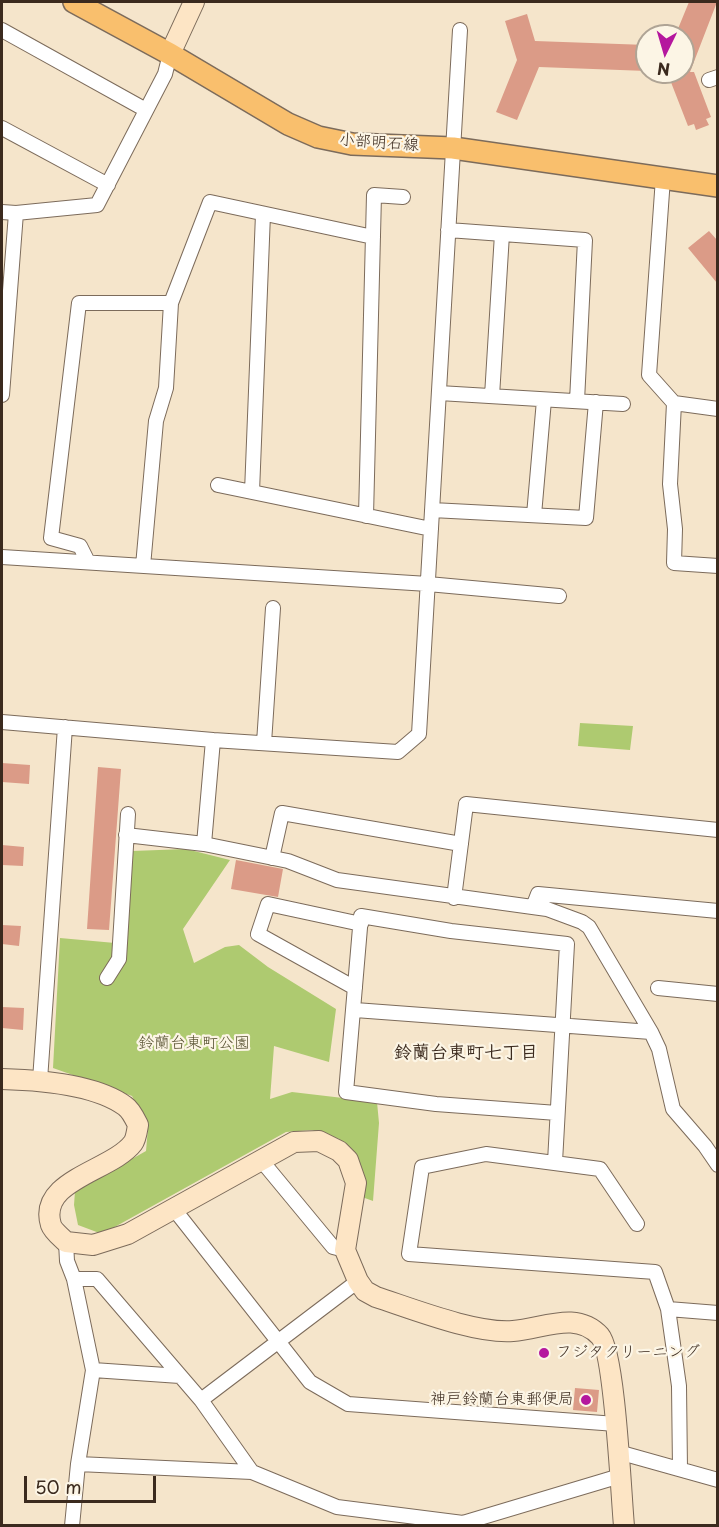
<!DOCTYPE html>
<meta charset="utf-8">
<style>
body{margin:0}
#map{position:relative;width:719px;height:1527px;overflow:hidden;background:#f5e5cb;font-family:"Playpen Sans",sans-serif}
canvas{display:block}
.frame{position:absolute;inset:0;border:3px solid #3b2a1e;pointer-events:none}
.north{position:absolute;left:635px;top:24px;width:60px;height:60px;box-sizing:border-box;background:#fcf5e5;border:2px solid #afa495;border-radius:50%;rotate:185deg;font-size:16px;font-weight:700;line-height:24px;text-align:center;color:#3b2a1e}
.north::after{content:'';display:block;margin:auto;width:21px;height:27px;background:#b5179e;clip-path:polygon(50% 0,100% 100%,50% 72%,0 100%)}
.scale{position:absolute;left:24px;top:1476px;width:132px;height:27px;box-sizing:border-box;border:3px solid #3b2a1e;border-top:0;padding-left:8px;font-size:18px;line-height:21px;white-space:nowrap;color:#3b2a1e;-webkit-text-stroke:4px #fcf5e5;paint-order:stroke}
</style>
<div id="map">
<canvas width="719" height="1527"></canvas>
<div class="frame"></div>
<div class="north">N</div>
<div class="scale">50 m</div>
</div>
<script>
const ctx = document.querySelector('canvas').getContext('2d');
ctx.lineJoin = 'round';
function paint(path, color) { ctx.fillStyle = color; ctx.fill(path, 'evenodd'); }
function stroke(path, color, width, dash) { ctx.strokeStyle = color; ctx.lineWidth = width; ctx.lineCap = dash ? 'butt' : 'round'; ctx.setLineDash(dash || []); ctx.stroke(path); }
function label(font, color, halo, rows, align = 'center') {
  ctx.font = font + ' "Playpen Sans","Klee One",sans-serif'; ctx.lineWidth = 4.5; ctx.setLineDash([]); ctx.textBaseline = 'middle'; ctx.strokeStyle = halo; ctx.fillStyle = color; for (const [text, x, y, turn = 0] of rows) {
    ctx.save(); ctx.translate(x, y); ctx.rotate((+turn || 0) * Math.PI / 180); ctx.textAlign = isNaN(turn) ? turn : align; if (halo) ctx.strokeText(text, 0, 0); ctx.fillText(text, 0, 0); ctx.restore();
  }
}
const green = new Path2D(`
 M 580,723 L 633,726 L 630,750 L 578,746 Z
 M 186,849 L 230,860 L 183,929 L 194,963 L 225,947 L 239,945 L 268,967 L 336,1009 L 329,1062 L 274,1046 L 270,1099 L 292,1092 L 377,1102 L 379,1123 L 373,1201 L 362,1197 L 359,1162 L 339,1139 L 312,1130 L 286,1132 L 102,1234 L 78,1225 L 74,1205 L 75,1191 L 146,1151 L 148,1128 L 132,1096 L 53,1068 L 60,938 L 126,944 L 132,851 Z`);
const building = new Path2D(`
 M 689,2 L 717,2 L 690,72 L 694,72 L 711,117 L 706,119 L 709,125 L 696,130 L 694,124 L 688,126 L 667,72 L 683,72 L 683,36 L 675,36 Z
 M 527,14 L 535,41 L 647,45 L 647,71 L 539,67 L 517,120 L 496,112 L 517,60 L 505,21 Z
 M 709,231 L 717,240 L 717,283 L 688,248 Z
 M 2,763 L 30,765 L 29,784 L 2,782 Z
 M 98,767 L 121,769 L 109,930 L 87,929 Z
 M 2,845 L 24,847 L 23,866 L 2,865 Z
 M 236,860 L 283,869 L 278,897 L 231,889 Z
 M 2,925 L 21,926 L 19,946 L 2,944 Z
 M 2,1007 L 24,1008 L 23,1030 L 2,1028 Z
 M 575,1388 L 599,1390 L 597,1412 L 573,1410 Z`);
const street = new Path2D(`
 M 2,30 L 146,110
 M 709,80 L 718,77
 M 2,128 L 108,185
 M 663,178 L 649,375 L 674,403 L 718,409
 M 2,212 L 16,213 L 97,205 L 165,74 L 170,54
 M 448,230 L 585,240 L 577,401
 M 439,393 L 623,404
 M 2,395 L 16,213
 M 492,396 L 502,234
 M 674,403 L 670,484 L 675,529 L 674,563 L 718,566
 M 218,485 L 431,529
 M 252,492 L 263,214
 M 432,510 L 586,518 L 596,402
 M 534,515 L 544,400
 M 366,516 L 374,195 L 403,197
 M 2,557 L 428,584 L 559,596
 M 88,562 L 80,546 L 51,538 L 79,303 L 171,303
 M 143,566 L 156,421 L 166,388 L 171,303 L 210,202 L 373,237
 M 2,722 L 213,740 L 398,752 L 419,734 L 460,30
 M 264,743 L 273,608
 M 126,835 L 204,844 L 288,861 L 337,880 L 547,909 L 582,922 L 589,927 L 651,1032 L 659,1049 L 673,1109 L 705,1146 L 718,1165
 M 204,844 L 213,740
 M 272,858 L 282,813 L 461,844
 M 454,898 L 466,804 L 718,830
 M 533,907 L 538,894 L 718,911
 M 107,978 L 119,959 L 128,814
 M 355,988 L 258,934 L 268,904 L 361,924
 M 658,988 L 718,994
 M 355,1010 L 651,1032
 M 40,1080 L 65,727
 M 261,1160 L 333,1247 L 345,1250
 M 555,1162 L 567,944 L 451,931 L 361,916 L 346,1092 L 436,1104 L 557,1113
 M 174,1209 L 310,1382 L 348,1404 L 616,1424
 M 637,1224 L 600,1169 L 486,1154 L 422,1167 L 409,1254 L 655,1272 L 668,1309 L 679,1386 L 680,1469
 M 66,1242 L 67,1261 L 74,1279 L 93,1370 L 78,1464 L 72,1526
 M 74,1279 L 97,1279 L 201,1400 L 252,1472
 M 668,1309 L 718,1313
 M 93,1370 L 180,1376
 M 201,1400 L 358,1281
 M 618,1452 L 718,1480
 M 78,1464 L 252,1472 L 337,1507 L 463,1523 L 620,1476`);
const secondary = new Path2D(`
 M 170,54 L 194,2
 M 2,1079 C 38,1080 95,1084 125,1106 C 131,1110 135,1119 138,1125 C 137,1131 136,1139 133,1143 C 112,1171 37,1180 51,1225 C 53,1231 62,1238 66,1242 L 93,1245 L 128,1234 L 294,1142 L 319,1141 L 339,1151 L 348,1160 L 356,1183 L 345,1250 L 358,1281 L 365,1291 L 376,1297 C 413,1309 476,1334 513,1331 C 543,1329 576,1310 600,1336 C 615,1353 621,1495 624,1526`);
const primary = new Path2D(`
 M 74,2 L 170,54 L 288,124 L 318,137 L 352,144 L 453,148 L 718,186`);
const markers = [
 [544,1353,6,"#b5179e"],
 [586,1400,6,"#b5179e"]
];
const streetNames = [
 ["小部明石線",379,143,4]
];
const parkNames = [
 ["鈴蘭台東町公園",194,1044]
];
const poiNames = [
 ["フジタクリーニング",556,1353],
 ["神戸鈴蘭台東郵便局",574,1400,"right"]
];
const neighbourhoodNames = [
 ["鈴蘭台東町七丁目",466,1053]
];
paint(green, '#aeca70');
paint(building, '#db9b87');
stroke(street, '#7c6b5b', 16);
stroke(secondary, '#7c6b5b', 22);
stroke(primary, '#7c6b5b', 24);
stroke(street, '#fff', 14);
stroke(secondary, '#fde5c5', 20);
stroke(primary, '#f9bf6d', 21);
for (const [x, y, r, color] of markers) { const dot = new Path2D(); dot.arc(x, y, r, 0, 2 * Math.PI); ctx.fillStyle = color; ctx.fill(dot); stroke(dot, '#fcf5e5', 2); }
label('16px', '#3b2a1e', '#fcf5e5', streetNames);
label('16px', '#585232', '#fcf5e5', parkNames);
label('16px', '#3b2a1e', '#fcf5e5', poiNames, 'left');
label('bold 18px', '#3b2a1e', '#fcf5e5', neighbourhoodNames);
</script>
